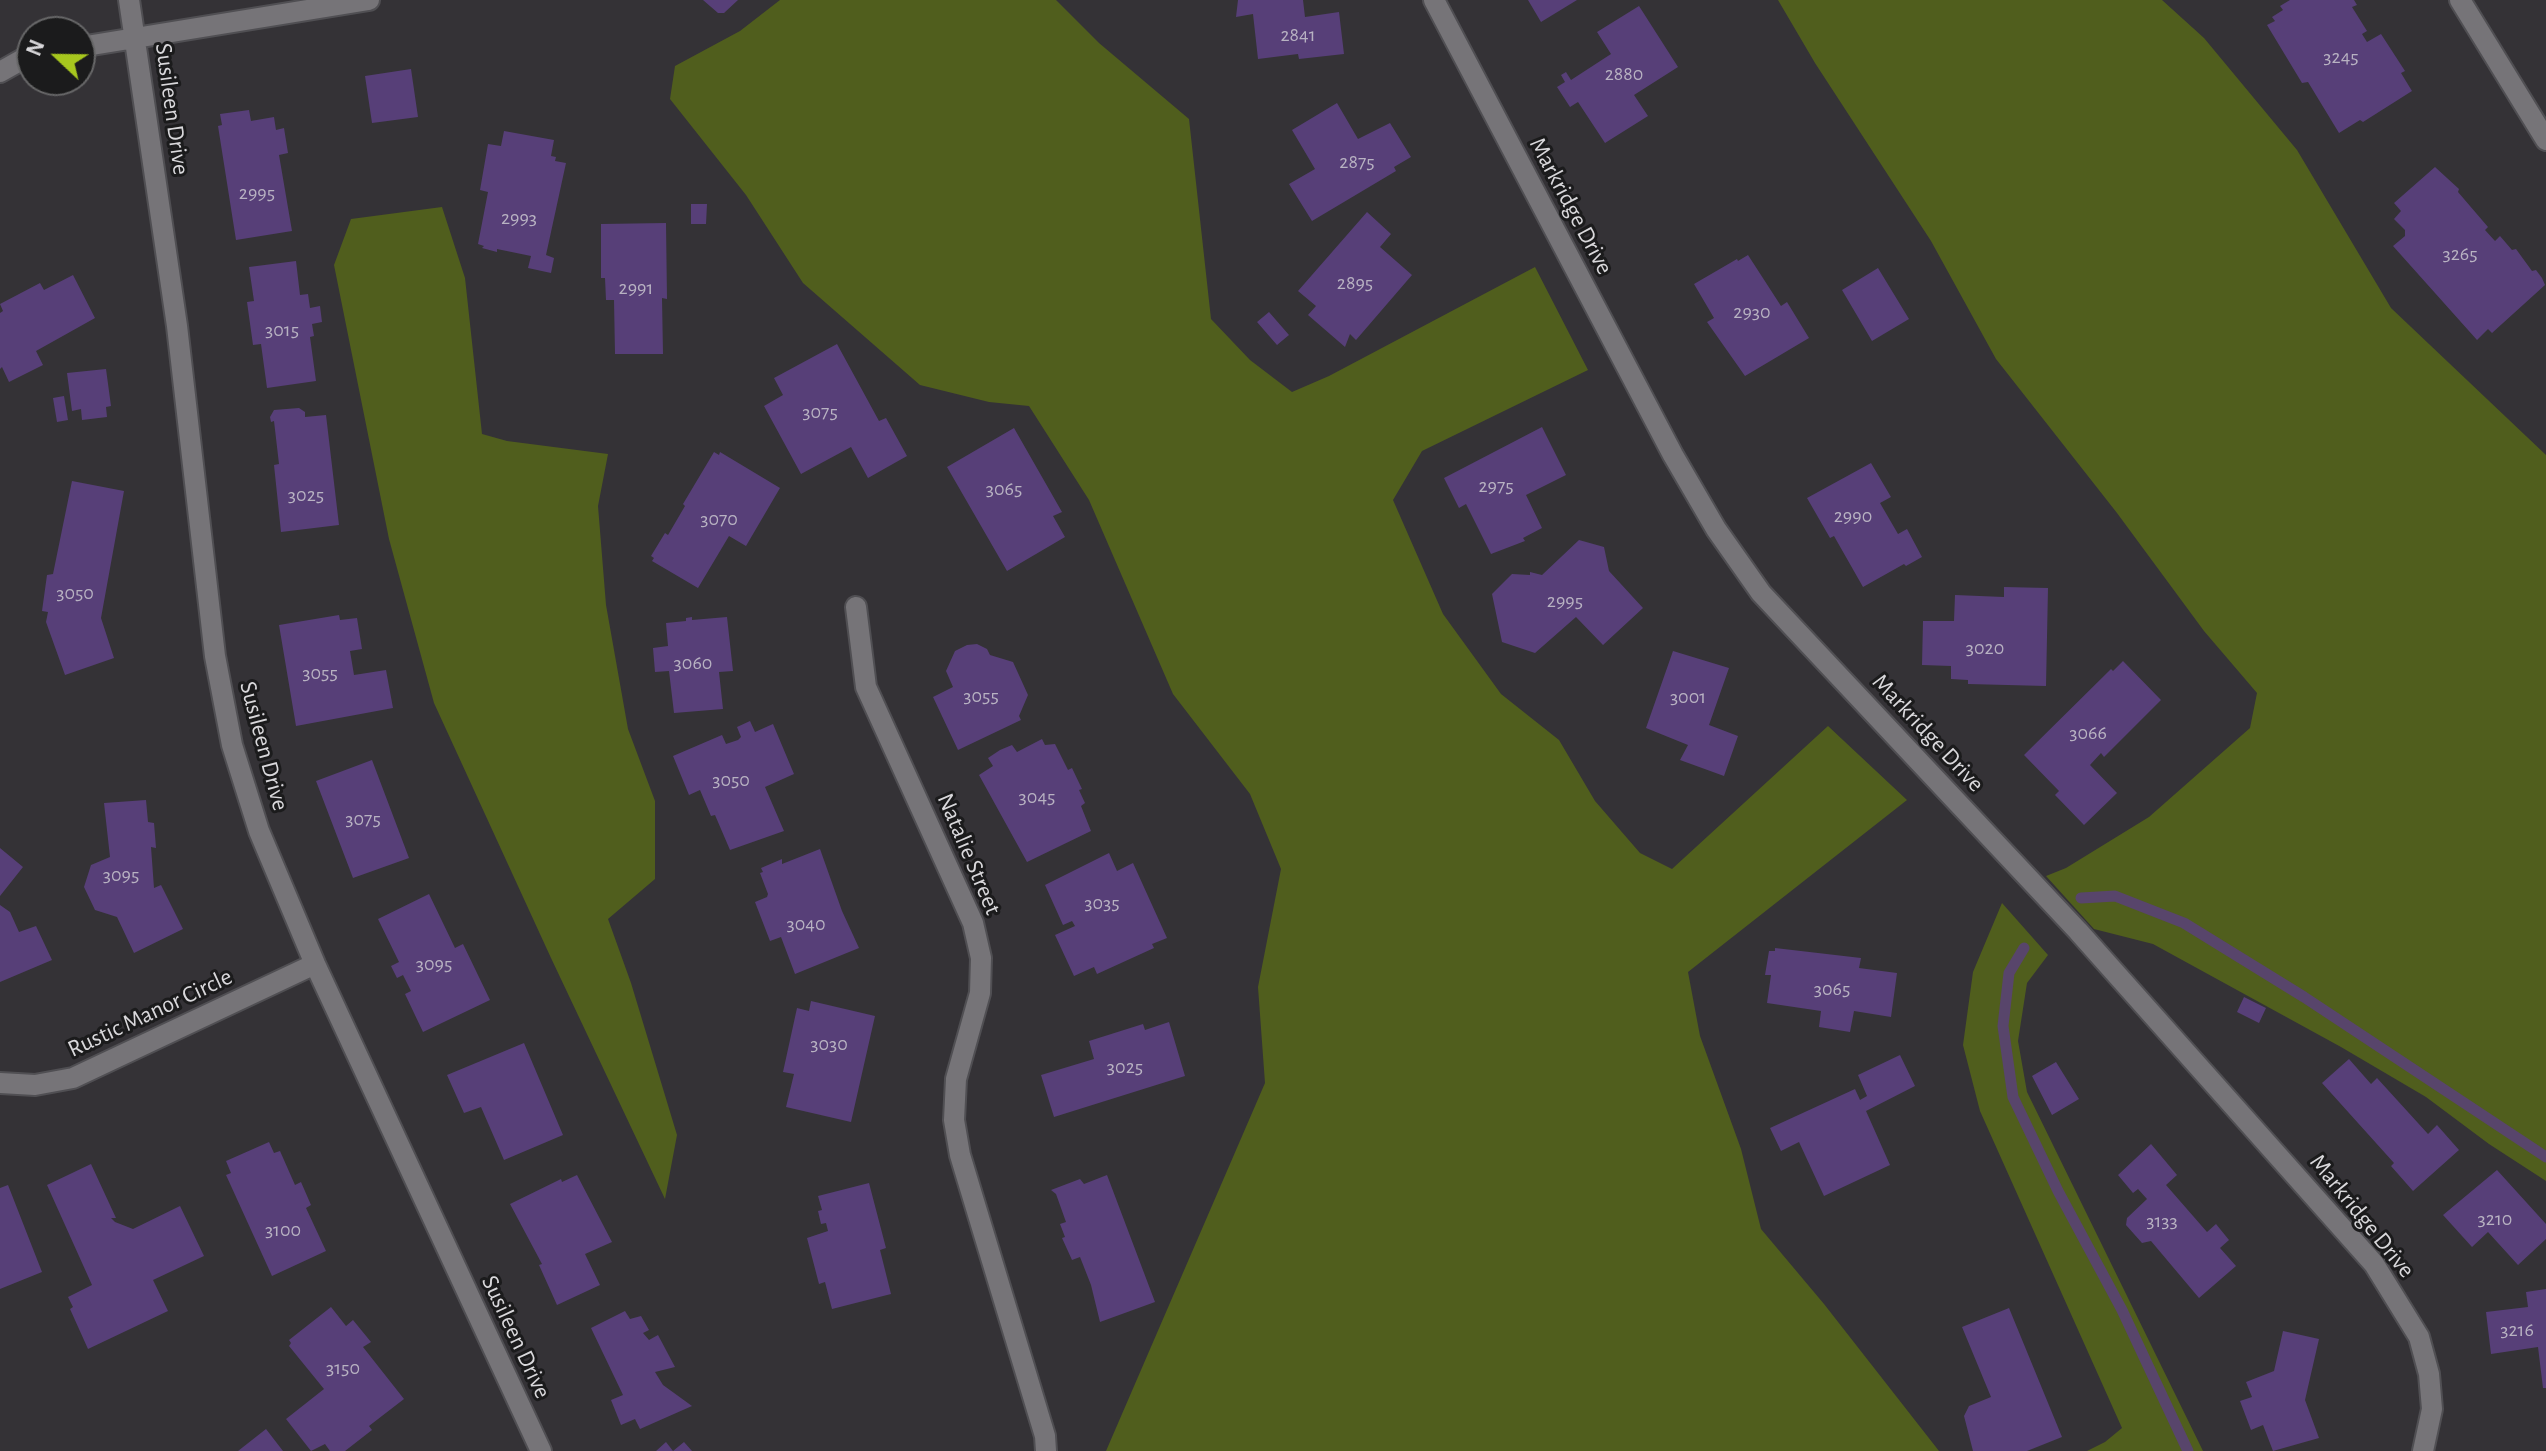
<!DOCTYPE html>
<style>
body{margin:0}
#map{position:relative;width:2546px;height:1451px;overflow:hidden;background:#343236;font-family:"Alegreya Sans",sans-serif}
canvas{display:block}
.north{position:absolute;left:16px;top:16px;width:80px;height:80px;box-sizing:border-box;background:#1b1b1c;border:2px solid #676768;border-radius:50%;rotate:292deg;font-size:22px;font-weight:700;line-height:32px;text-align:center;color:#d9d8db}
.north::after{content:'';display:block;margin:auto;width:28px;height:36px;background:#a7c71e;clip-path:polygon(50% 0,100% 100%,50% 72%,0 100%)}
</style>
<div id="map">
<canvas width="2546" height="1451"></canvas>
<div class="north">N</div>
</div>
<script>
const ctx = document.querySelector('canvas').getContext('2d');
ctx.lineJoin = 'round';
function paint(path, color) { ctx.fillStyle = color; ctx.fill(path, 'evenodd'); }
function stroke(path, color, width, dash) { ctx.strokeStyle = color; ctx.lineWidth = width; ctx.lineCap = dash ? 'butt' : 'round'; ctx.setLineDash(dash || []); ctx.stroke(path); }
function label(font, color, halo, rows, align = 'center') {
  ctx.font = font + ' "Alegreya Sans",sans-serif'; ctx.lineWidth = 6; ctx.setLineDash([]); ctx.textBaseline = 'middle'; ctx.strokeStyle = halo; ctx.fillStyle = color; for (const [text, x, y, turn = 0] of rows) {
    ctx.save(); ctx.translate(x, y); ctx.rotate((+turn || 0) * Math.PI / 180); ctx.textAlign = isNaN(turn) ? turn : align; if (halo) ctx.strokeText(text, 0, 0); ctx.fillText(text, 0, 0); ctx.restore();
  }
}
const green = new Path2D(`
 M 780,0 L 1056,0 L 1099,43 L 1189,119 L 1211,319 L 1250,360 L 1292,392 L 1329,376 L 1535,267 L 1588,370 L 1422,451 L 1393,500 L 1443,614 L 1501,694 L 1559,740 L 1595,801 L 1640,853 L 1672,869 L 1828,726 L 1907,800 L 1688,972 L 1700,1036 L 1741,1149 L 1761,1229 L 1824,1304 L 1939,1451 L 1106,1451 L 1265,1083 L 1258,987 L 1281,869 L 1250,794 L 1173,694 L 1089,500 L 1029,406 L 989,402 L 920,385 L 803,283 L 746,195 L 670,99 L 675,66 L 740,31 Z
 M 1778,0 L 2162,0 L 2204,38 L 2297,150 L 2391,308 L 2546,455 L 2546,1181 L 2489,1144 L 2426,1097 L 2341,1047 L 2153,944 L 2094,929 L 2046,876 L 2066,868 L 2149,817 L 2250,728 L 2257,693 L 2204,631 L 2117,513 L 1996,359 L 1931,241 L 1815,63 Z
 M 442,207 L 465,278 L 482,434 L 507,441 L 608,454 L 598,506 L 606,605 L 628,729 L 655,801 L 655,879 L 608,919 L 631,983 L 677,1135 L 665,1199 L 551,958 L 434,703 L 389,539 L 334,265 L 351,219 Z
 M 2002,903 L 2048,955 L 2027,983 L 2018,1041 L 2027,1092 L 2203,1451 L 2087,1451 L 2105,1442 L 2122,1428 L 1980,1111 L 1963,1045 L 1973,972 Z`);
const stream = new Path2D(`
 M 2081,898 L 2115,896 L 2184,923 L 2304,997 L 2546,1157
 M 2024,948 L 2009,973 L 2003,1026 L 2013,1097 L 2058,1191 L 2122,1310 L 2188,1451`);
const building = new Path2D(`
 M 703,0 L 738,0 L 724,13 L 718,13 Z
 M 1238,0 L 1303,0 L 1305,17 L 1339,12 L 1344,54 L 1299,59 L 1298,54 L 1258,59 L 1253,14 L 1236,17 Z
 M 1528,0 L 1577,0 L 1541,22 Z
 M 2290,0 L 2354,0 L 2357,5 L 2352,7 L 2367,31 L 2362,34 L 2367,42 L 2381,34 L 2405,71 L 2401,73 L 2412,91 L 2363,122 L 2360,120 L 2339,133 L 2308,82 L 2302,83 L 2267,25 L 2275,21 L 2272,17 L 2283,10 L 2280,6 Z
 M 1639,6 L 1678,67 L 1634,95 L 1648,116 L 1605,143 L 1578,102 L 1570,107 L 1557,87 L 1565,82 L 1561,75 L 1566,72 L 1571,80 L 1611,54 L 1597,32 Z
 M 411,69 L 418,117 L 372,123 L 365,76 Z
 M 1337,103 L 1358,139 L 1390,123 L 1411,157 L 1394,167 L 1396,171 L 1312,221 L 1289,184 L 1315,169 L 1292,130 Z
 M 249,110 L 251,121 L 274,117 L 276,130 L 284,128 L 288,153 L 279,155 L 292,231 L 236,240 L 218,126 L 222,125 L 220,114 Z
 M 504,131 L 554,140 L 551,156 L 556,157 L 555,161 L 566,163 L 546,255 L 554,258 L 551,273 L 528,268 L 531,256 L 497,249 L 497,252 L 482,248 L 484,246 L 478,244 L 488,192 L 480,190 L 488,144 L 501,146 Z
 M 2435,167 L 2459,189 L 2458,192 L 2488,227 L 2485,230 L 2495,241 L 2500,236 L 2512,250 L 2516,249 L 2532,271 L 2536,270 L 2542,278 L 2545,285 L 2492,333 L 2488,329 L 2477,340 L 2393,246 L 2405,236 L 2405,230 L 2394,219 L 2401,211 L 2394,203 Z
 M 691,204 L 707,204 L 706,224 L 691,224 Z
 M 1367,212 L 1391,234 L 1380,247 L 1412,275 L 1356,340 L 1350,334 L 1345,347 L 1308,315 L 1316,306 L 1298,291 Z
 M 666,223 L 667,299 L 662,298 L 663,354 L 615,354 L 614,300 L 606,300 L 605,278 L 601,278 L 601,224 Z
 M 1748,255 L 1781,306 L 1787,302 L 1809,338 L 1745,376 L 1707,322 L 1714,318 L 1694,284 L 1737,259 L 1738,261 Z
 M 296,261 L 300,295 L 308,294 L 310,308 L 320,306 L 322,322 L 312,324 L 314,336 L 310,337 L 316,381 L 267,388 L 261,344 L 253,345 L 247,302 L 254,301 L 249,267 Z
 M 1878,268 L 1909,319 L 1872,341 L 1842,290 Z
 M 73,275 L 95,318 L 36,351 L 43,365 L 9,382 L 2,367 L 0,369 L 0,313 L 3,311 L 0,304 L 40,283 L 44,290 Z
 M 1269,312 L 1289,335 L 1277,345 L 1257,322 Z
 M 837,344 L 879,421 L 886,418 L 907,456 L 868,478 L 851,447 L 801,474 L 764,406 L 783,395 L 774,378 Z
 M 106,369 L 111,406 L 106,407 L 107,417 L 82,420 L 81,409 L 72,411 L 67,373 Z
 M 64,396 L 68,420 L 57,422 L 53,398 Z
 M 299,408 L 305,412 L 305,417 L 326,415 L 339,525 L 281,532 L 274,465 L 279,464 L 274,421 L 271,422 L 270,417 L 274,410 Z
 M 1542,427 L 1566,475 L 1526,495 L 1542,528 L 1523,538 L 1525,541 L 1491,554 L 1466,504 L 1459,508 L 1444,478 Z
 M 1014,428 L 1062,512 L 1053,516 L 1065,537 L 1007,571 L 947,467 Z
 M 714,452 L 719,455 L 720,452 L 780,488 L 746,546 L 729,536 L 698,588 L 652,561 L 654,558 L 651,556 L 665,533 L 668,535 L 685,506 L 683,504 Z
 M 1871,463 L 1891,497 L 1880,503 L 1898,534 L 1907,529 L 1922,557 L 1906,566 L 1904,564 L 1863,587 L 1834,536 L 1830,538 L 1807,498 Z
 M 72,481 L 124,491 L 101,618 L 114,658 L 65,675 L 46,622 L 48,612 L 42,611 L 47,575 L 53,574 Z
 M 1579,540 L 1604,547 L 1609,571 L 1643,608 L 1603,645 L 1576,617 L 1535,653 L 1502,642 L 1492,594 L 1512,574 L 1530,575 L 1530,572 L 1542,575 Z
 M 2004,587 L 2048,588 L 2046,686 L 1968,684 L 1968,680 L 1951,679 L 1951,666 L 1922,665 L 1923,621 L 1954,621 L 1955,595 L 2004,597 Z
 M 339,615 L 340,620 L 357,618 L 362,649 L 350,651 L 354,675 L 386,670 L 393,708 L 296,726 L 279,625 Z
 M 692,617 L 692,620 L 727,617 L 733,671 L 719,672 L 723,709 L 674,713 L 669,671 L 655,672 L 653,648 L 668,646 L 666,623 L 686,621 L 686,618 Z
 M 977,644 L 987,649 L 990,655 L 1013,662 L 1028,695 L 1019,716 L 1021,720 L 958,750 L 933,697 L 953,687 L 946,671 L 955,651 L 967,645 Z
 M 1673,651 L 1729,668 L 1709,725 L 1738,736 L 1724,776 L 1680,760 L 1688,745 L 1646,728 Z
 M 2123,661 L 2161,700 L 2104,757 L 2101,753 L 2090,765 L 2117,793 L 2084,825 L 2055,795 L 2059,791 L 2024,755 L 2111,669 L 2113,671 Z
 M 750,721 L 755,732 L 773,724 L 794,774 L 765,787 L 784,831 L 730,850 L 715,815 L 711,816 L 700,790 L 689,795 L 673,756 L 722,735 L 726,744 L 738,740 L 741,737 L 737,727 Z
 M 1042,739 L 1045,745 L 1055,744 L 1068,770 L 1072,768 L 1082,789 L 1079,790 L 1085,803 L 1081,806 L 1091,831 L 1027,862 L 979,775 L 993,766 L 988,758 L 1000,750 L 1012,745 L 1017,752 Z
 M 372,760 L 409,858 L 353,878 L 316,781 Z
 M 146,800 L 148,822 L 154,823 L 156,848 L 151,847 L 154,888 L 161,885 L 183,929 L 134,953 L 117,917 L 95,910 L 84,887 L 91,865 L 110,857 L 104,803 Z
 M 0,848 L 23,867 L 0,896 Z
 M 820,849 L 842,911 L 859,948 L 795,974 L 781,937 L 770,941 L 755,902 L 767,897 L 768,894 L 760,873 L 763,872 L 761,868 L 782,859 L 782,864 Z
 M 1109,853 L 1117,871 L 1133,863 L 1167,938 L 1152,944 L 1154,948 L 1097,974 L 1094,967 L 1074,976 L 1055,935 L 1075,926 L 1072,921 L 1063,925 L 1045,885 Z
 M 429,894 L 455,948 L 463,944 L 490,1000 L 423,1032 L 405,994 L 411,991 L 403,975 L 397,978 L 391,966 L 399,962 L 378,919 Z
 M 0,905 L 10,912 L 19,932 L 36,926 L 52,960 L 0,982 Z
 M 1775,948 L 1861,958 L 1859,968 L 1897,973 L 1891,1017 L 1854,1011 L 1850,1032 L 1819,1027 L 1821,1011 L 1767,1003 L 1771,975 L 1765,975 L 1769,951 L 1775,951 Z
 M 2244,997 L 2266,1008 L 2259,1023 L 2237,1012 Z
 M 811,1001 L 875,1016 L 851,1122 L 786,1107 L 794,1074 L 783,1072 L 797,1008 L 809,1011 Z
 M 1169,1022 L 1185,1076 L 1054,1117 L 1041,1075 L 1094,1059 L 1089,1041 L 1143,1024 L 1145,1030 Z
 M 524,1043 L 563,1135 L 504,1160 L 481,1107 L 464,1113 L 447,1075 Z
 M 1900,1055 L 1915,1086 L 1866,1111 L 1890,1165 L 1824,1196 L 1799,1142 L 1781,1151 L 1770,1128 L 1855,1089 L 1860,1100 L 1867,1096 L 1858,1075 Z
 M 2349,1059 L 2371,1084 L 2377,1078 L 2428,1134 L 2437,1125 L 2459,1150 L 2413,1191 L 2391,1166 L 2394,1163 L 2322,1083 Z
 M 2056,1062 L 2079,1099 L 2052,1115 L 2032,1076 Z
 M 269,1142 L 274,1153 L 280,1151 L 295,1185 L 301,1182 L 311,1205 L 306,1208 L 326,1251 L 272,1276 L 226,1175 L 231,1173 L 226,1161 Z
 M 2151,1144 L 2177,1175 L 2166,1185 L 2207,1232 L 2216,1224 L 2229,1240 L 2220,1248 L 2236,1266 L 2199,1298 L 2151,1241 L 2142,1243 L 2126,1225 L 2127,1218 L 2147,1199 L 2138,1189 L 2133,1193 L 2118,1175 Z
 M 91,1164 L 116,1218 L 111,1218 L 115,1222 L 133,1229 L 180,1206 L 204,1256 L 153,1280 L 168,1311 L 88,1349 L 70,1309 L 73,1307 L 68,1297 L 92,1285 L 47,1185 Z
 M 2497,1170 L 2546,1224 L 2546,1239 L 2518,1265 L 2488,1232 L 2472,1247 L 2443,1215 Z
 M 577,1175 L 612,1242 L 585,1254 L 600,1285 L 557,1305 L 539,1265 L 542,1264 L 510,1204 L 561,1179 L 562,1182 Z
 M 1107,1175 L 1155,1302 L 1100,1322 L 1091,1285 L 1080,1257 L 1072,1260 L 1062,1238 L 1065,1237 L 1060,1224 L 1066,1222 L 1056,1194 L 1051,1190 L 1080,1179 L 1084,1184 Z
 M 869,1183 L 886,1248 L 880,1250 L 891,1294 L 832,1309 L 825,1282 L 819,1284 L 807,1238 L 828,1231 L 826,1223 L 821,1224 L 818,1211 L 822,1210 L 818,1196 Z
 M 8,1185 L 42,1272 L 0,1289 L 0,1188 Z
 M 2546,1289 L 2546,1388 L 2543,1388 L 2538,1347 L 2491,1354 L 2486,1312 L 2528,1307 L 2526,1292 Z
 M 331,1307 L 346,1326 L 353,1320 L 371,1342 L 363,1347 L 404,1399 L 369,1426 L 372,1430 L 345,1451 L 330,1451 L 325,1444 L 311,1451 L 286,1419 L 324,1389 L 289,1346 L 291,1343 L 289,1340 Z
 M 2009,1308 L 2062,1437 L 2027,1451 L 1973,1451 L 1964,1416 L 1969,1406 L 1991,1397 L 1962,1327 Z
 M 625,1311 L 630,1319 L 641,1316 L 649,1330 L 643,1333 L 649,1340 L 658,1335 L 675,1367 L 655,1372 L 663,1385 L 692,1406 L 640,1429 L 635,1419 L 621,1425 L 611,1400 L 623,1395 L 591,1328 Z
 M 2283,1331 L 2319,1339 L 2305,1400 L 2319,1438 L 2273,1451 L 2263,1425 L 2251,1430 L 2240,1401 L 2252,1397 L 2246,1382 L 2274,1371 Z
 M 266,1429 L 283,1451 L 238,1451 Z
 M 666,1442 L 673,1451 L 684,1442 L 692,1451 L 656,1451 Z`);
const street = new Path2D(`
 M 129,0 L 177,326 L 215,656 L 232,745 L 259,831 L 315,964 L 541,1451
 M 1434,0 L 1673,455 L 1716,529 L 1761,593 L 2078,931 L 2374,1264 L 2419,1337 L 2429,1374 L 2432,1409 L 2423,1451
 M 2460,0 L 2546,140
 M 80,47 L 369,0
 M 0,72 L 32,54
 M 856,607 L 866,687 L 973,923 L 981,958 L 980,993 L 956,1079 L 954,1120 L 960,1155 L 1045,1436 L 1046,1451
 M 0,1083 L 35,1085 L 73,1078 L 315,964`);
const numberNames = [
 ["2841",1298,35],
 ["3245",2341,57],
 ["2880",1624,74],
 ["2875",1357,162],
 ["2995",257,193],
 ["2993",519,218],
 ["3265",2460,254],
 ["2895",1355,283],
 ["2991",636,288],
 ["2930",1752,312],
 ["3015",282,330],
 ["3075",820,412],
 ["2975",1496,486],
 ["3065",1004,489],
 ["3025",306,495],
 ["2990",1853,516],
 ["3070",719,519],
 ["3050",75,593],
 ["2995",1565,601],
 ["3020",1985,648],
 ["3060",693,663],
 ["3055",320,673],
 ["3055",981,696],
 ["3001",1688,697],
 ["3066",2088,733],
 ["3050",731,780],
 ["3045",1037,797],
 ["3075",363,819],
 ["3095",121,875],
 ["3035",1102,903],
 ["3040",806,924],
 ["3095",434,964],
 ["3065",1832,989],
 ["3030",829,1044],
 ["3025",1125,1067],
 ["3210",2495,1219],
 ["3133",2162,1221],
 ["3100",283,1230],
 ["3216",2517,1330],
 ["3150",343,1368]
];
const streetNames = [
 ["Susileen Drive",172,109,82],
 ["Markridge Drive",1571,206,62],
 ["Markridge Drive",1928,733,47],
 ["Susileen Drive",264,746,75],
 ["Natalie Street",969,854,67],
 ["Rustic Manor Circle",150,1013,-25],
 ["Markridge Drive",2362,1216,51],
 ["Susileen Drive",516,1337,65]
];
paint(green, '#505e1d');
stroke(stream, '#58456b', 11);
paint(building, '#573f78');
stroke(street, '#504f53', 24);
stroke(street, '#767478', 20);
label('20px', '#b8b2c2', null, numberNames);
label('24px', '#d9d8db', '#1b1b1c', streetNames);
</script>
